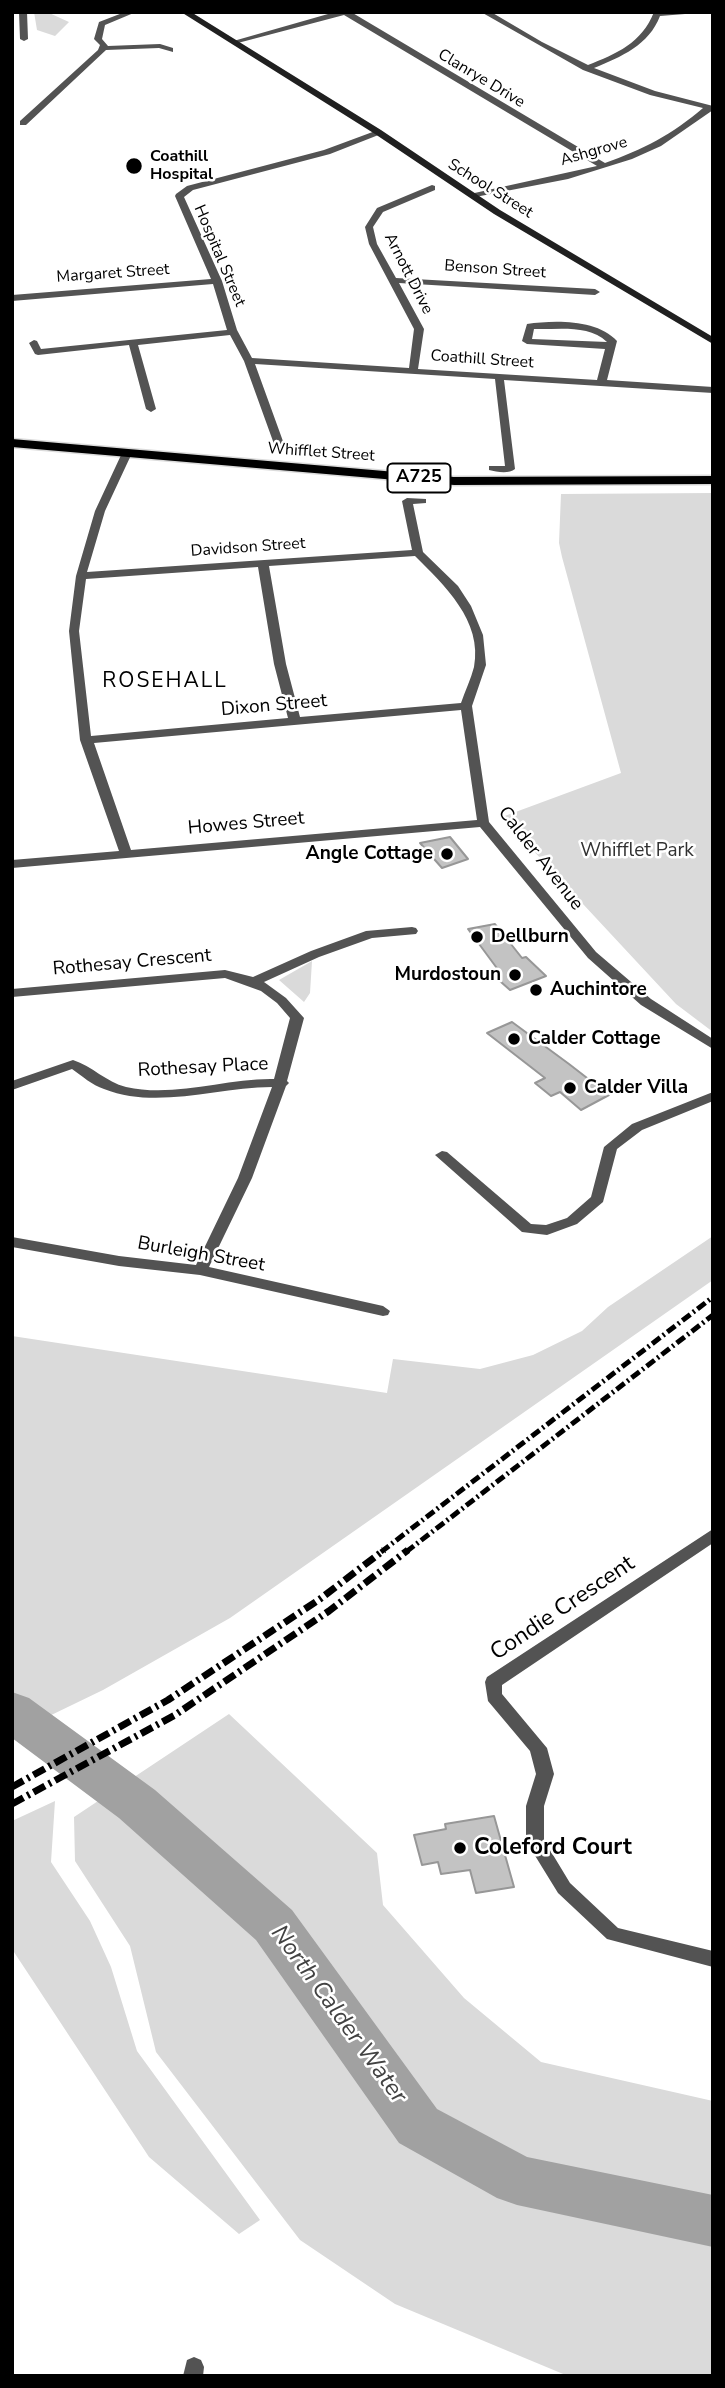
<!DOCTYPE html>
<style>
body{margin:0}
#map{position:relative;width:725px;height:2388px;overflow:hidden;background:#fff;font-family:"Nunito Sans",sans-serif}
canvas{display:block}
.frame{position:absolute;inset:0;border:14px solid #000;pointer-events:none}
</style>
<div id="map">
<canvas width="725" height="2388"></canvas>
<div class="frame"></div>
</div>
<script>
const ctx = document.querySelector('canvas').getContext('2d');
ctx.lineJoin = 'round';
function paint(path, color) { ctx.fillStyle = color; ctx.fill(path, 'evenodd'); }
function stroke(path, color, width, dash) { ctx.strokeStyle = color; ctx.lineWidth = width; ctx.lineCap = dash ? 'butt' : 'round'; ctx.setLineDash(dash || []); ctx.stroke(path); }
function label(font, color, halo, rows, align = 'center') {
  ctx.font = font + ' "Nunito Sans",sans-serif'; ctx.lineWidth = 5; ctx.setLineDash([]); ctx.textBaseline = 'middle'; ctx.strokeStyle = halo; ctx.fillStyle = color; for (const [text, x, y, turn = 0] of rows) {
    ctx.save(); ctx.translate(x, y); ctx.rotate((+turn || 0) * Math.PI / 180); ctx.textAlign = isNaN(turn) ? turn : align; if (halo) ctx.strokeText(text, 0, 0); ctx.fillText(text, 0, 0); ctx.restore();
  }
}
const green = new Path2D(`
 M 34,12 L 47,12 L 69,22 L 55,36 L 37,30 Z
 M 713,493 L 713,1032 L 676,1004 L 502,817 L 621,773 L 562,557 L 559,543 L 561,494 Z
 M 312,961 L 310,993 L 304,1002 L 279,980 Z
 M 713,1236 L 713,1280 L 230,1618 L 103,1690 L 12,1734 L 12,1336 L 387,1393 L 393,1359 L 480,1369 L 533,1355 L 582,1331 L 608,1307 Z
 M 229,1714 L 377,1853 L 383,1905 L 464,1998 L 541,2062 L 713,2101 L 713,2376 L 568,2376 L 395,2304 L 300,2240 L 156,2052 L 130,1946 L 75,1861 L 74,1817 Z
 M 55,1801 L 51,1862 L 90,1921 L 111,1967 L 137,2051 L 260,2220 L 239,2234 L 149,2157 L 12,1949 L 12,1821 Z`);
const river = new Path2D(`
 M 12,1692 L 29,1698 L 155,1790 L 292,1910 L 437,2109 L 527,2157 L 713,2195 L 713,2247 L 517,2205 L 497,2198 L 399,2143 L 256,1940 L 119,1818 L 12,1738 Z`);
const building = new Path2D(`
 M 450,837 L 468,859 L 442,868 L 420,843 Z
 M 495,924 L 522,958 L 526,957 L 546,976 L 510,990 L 492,974 L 499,971 L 468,929 Z
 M 512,1022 L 569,1064 L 609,1095 L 581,1110 L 560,1092 L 551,1096 L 535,1083 L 545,1078 L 487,1033 Z
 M 494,1816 L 514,1887 L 476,1893 L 470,1870 L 441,1874 L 438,1862 L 422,1865 L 414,1835 L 446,1829 L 445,1824 Z`);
const street = new Path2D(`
 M 19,12 L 27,12 L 28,39 L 24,41 L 20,39 Z
 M 125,12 L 136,12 L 105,25 L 102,39 L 108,46 L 160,44 L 173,48 L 173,52 L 159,48 L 106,50 L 26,125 L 20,125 L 20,121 L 98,50 L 100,45 L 94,39 L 99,22 Z
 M 335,12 L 351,12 L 605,163 C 642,150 673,134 703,108 L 650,95 L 583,70 L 481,12 L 491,12 L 542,42 L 588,65 C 616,54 642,43 654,12 L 710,12 L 660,16 C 649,45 621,57 594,68 L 655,91 L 713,106 L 713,110 L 661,146 L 632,159 L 568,179 L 470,198 L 470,194 L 597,166 L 344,15 L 234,44 L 230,42 Z
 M 378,130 L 382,132 L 381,134 L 330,154 L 193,190 L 184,197 L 222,281 L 237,330 L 252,358 L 409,368 L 414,329 L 369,244 L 365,227 L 377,208 L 432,185 L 435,186 L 435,190 L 383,212 L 373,227 L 377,244 L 396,278 L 595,289 L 600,292 L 595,295 L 399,283 L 424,329 L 418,369 L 597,380 L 605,349 L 527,344 L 522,341 L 527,324 C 554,320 597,319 617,341 L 607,380 L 713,387 L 713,393 L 504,380 L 515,469 C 509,474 497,472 489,470 L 489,466 L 505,466 L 495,379 L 255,364 L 284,444 L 279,447 L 274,444 L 244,361 L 230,335 L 138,345 L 156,409 L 151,412 L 146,409 L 129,345 L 38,355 L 35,354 L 29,343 L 34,340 L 37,341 L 41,349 L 227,330 L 213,284 L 12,301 L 12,295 L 211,279 L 175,196 L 176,194 L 187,186 L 324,150 ZM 534,329 C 558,330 588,324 607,342 L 532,339 Z
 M 127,450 L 132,453 L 105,511 L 87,572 L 412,550 L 402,501 L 407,498 L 426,499 L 426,503 L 413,504 L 423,552 L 458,586 L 471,606 L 483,635 L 486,665 L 472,706 L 489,822 L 596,952 L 651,999 L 713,1039 L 713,1049 L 641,1005 L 588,958 L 480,827 L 12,868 L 12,860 L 119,851 L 80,740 L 69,631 L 76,576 L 95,511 L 122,453 ZM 415,556 C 444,585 483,621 474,667 C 471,679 465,691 461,703 L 300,717 L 286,664 L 269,566 ZM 258,567 L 274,664 L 288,718 L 91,736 L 79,631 L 86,579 ZM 461,710 L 477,820 L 131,850 L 94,743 Z
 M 412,927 L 416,928 L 418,931 L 416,934 L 372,938 L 319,957 L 264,982 L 286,998 L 304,1018 L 287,1081 L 289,1083 L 286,1086 L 252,1178 L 209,1267 L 383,1306 L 390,1311 L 388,1315 L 383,1316 L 200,1275 L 119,1266 L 12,1247 L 12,1237 L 119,1256 L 196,1265 L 238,1178 L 272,1087 C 216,1087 158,1110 104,1089 C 92,1085 82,1076 72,1069 L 12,1090 L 12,1081 L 73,1060 C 92,1066 106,1082 126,1087 C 175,1098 226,1078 274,1079 L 290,1018 L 277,1003 L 261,991 L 225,978 L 12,997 L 12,989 L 225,970 L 253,977 L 311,951 L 366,931 Z
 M 713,1092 L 713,1101 L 642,1130 L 617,1149 L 603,1202 L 577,1224 L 547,1235 L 522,1232 L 435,1155 L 442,1151 L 447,1152 L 531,1224 L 546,1225 L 567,1218 L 591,1197 L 604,1147 L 632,1124 Z
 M 713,1529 L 713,1543 L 502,1685 L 502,1694 L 547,1748 L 554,1774 L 544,1806 L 544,1840 L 570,1883 L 618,1928 L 713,1951 L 713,1967 L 607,1939 L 558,1893 L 526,1841 L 526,1806 L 536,1774 L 530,1751 L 488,1701 L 485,1682 L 487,1677 Z
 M 194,2357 L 201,2360 L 204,2367 L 203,2376 L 183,2376 L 187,2360 Z`);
const secondary = new Path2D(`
 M 181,12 L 191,12 L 381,130 L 500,210 L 713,337 L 713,344 L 494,214 L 375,134 Z`);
const primary = new Path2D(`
 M 12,439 L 454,477 L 713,476 L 713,484 L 454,485 L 12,447 Z`);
const railFar1 = new Path2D(`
 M 381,1552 L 713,1297
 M 406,1552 L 713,1315`);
const rail = new Path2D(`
 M 12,1787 L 168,1700 L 320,1599 L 384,1550
 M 12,1804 L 175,1715 L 329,1611 L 408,1550`);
const markers = [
 [134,166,9,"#000"],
 [447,854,7,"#000"],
 [477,937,7,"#000"],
 [515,975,7,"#000"],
 [536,990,7,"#000"],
 [514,1039,7,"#000"],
 [570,1088,7,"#000"],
 [460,1848,7,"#000"]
];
const farStreetnames = [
 ["Clanrye Drive",481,79,31],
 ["Ashgrove",594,152,-16],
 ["School Street",490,189,32],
 ["Hospital Street",219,256,67],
 ["Benson Street",495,270,4],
 ["Margaret Street",113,274,-4],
 ["Arnott Drive",408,274,63],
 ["Coathill Street",482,360,4],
 ["Whifflet Street",321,453,4],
 ["Davidson Street",248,548,-4]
];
const farPoinames = [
 ["Coathill",150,157],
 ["Hospital",150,175]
];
const shields = [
 [419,478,63]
];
const shieldNames = [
 ["A725",419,478]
];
const streetNames = [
 ["Dixon Street",274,706,-5],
 ["Howes Street",246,824,-5],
 ["Calder Avenue",540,859,52],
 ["Rothesay Crescent",132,963,-5],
 ["Rothesay Place",203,1068,-3],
 ["Burleigh Street",201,1255,10]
];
const parkNames = [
 ["Whifflet Park",637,851]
];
const poiNames = [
 ["Angle Cottage",433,854,"right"],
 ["Dellburn",491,937],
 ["Murdostoun",501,975,"right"],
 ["Auchintore",550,990],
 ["Calder Cottage",528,1039],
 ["Calder Villa",584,1088]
];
const neighbourhoodNames = [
 ["ROSEHALL",165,682]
];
const nearStreetnames = [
 ["Condie Crescent",563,1609,-34]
];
const nearPoinames = [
 ["Coleford Court",474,1848]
];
const nearWaternames = [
 ["North Calder Water",338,2015,54]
];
paint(green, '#dadada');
paint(river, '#a1a1a1');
paint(building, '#c3c3c3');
stroke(building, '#979797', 2);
stroke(primary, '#dbdbdb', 3);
paint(street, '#535353');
paint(secondary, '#202020');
paint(primary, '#000');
stroke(railFar1, '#000', 5, [10, 3.5, 2, 3.5]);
stroke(rail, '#000', 7, [13, 4.5, 2.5, 4.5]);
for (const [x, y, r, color] of markers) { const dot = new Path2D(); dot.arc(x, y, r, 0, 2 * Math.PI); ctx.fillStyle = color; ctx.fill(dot); stroke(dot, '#fff', 2.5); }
label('16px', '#000', '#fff', farStreetnames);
label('bold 16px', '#000', '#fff', farPoinames, 'left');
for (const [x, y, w] of shields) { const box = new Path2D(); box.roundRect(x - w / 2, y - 14.5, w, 29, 5); ctx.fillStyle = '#fff'; ctx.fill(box); stroke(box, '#000', 2); }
label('bold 18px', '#000', null, shieldNames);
label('19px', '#000', '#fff', streetNames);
label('19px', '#313131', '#fff', parkNames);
label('bold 19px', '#000', '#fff', poiNames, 'left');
ctx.letterSpacing = '2px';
label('21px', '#000', '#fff', neighbourhoodNames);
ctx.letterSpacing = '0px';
label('23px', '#000', '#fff', nearStreetnames);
label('bold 23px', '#000', '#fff', nearPoinames, 'left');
label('italic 24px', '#424242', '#fff', nearWaternames);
</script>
